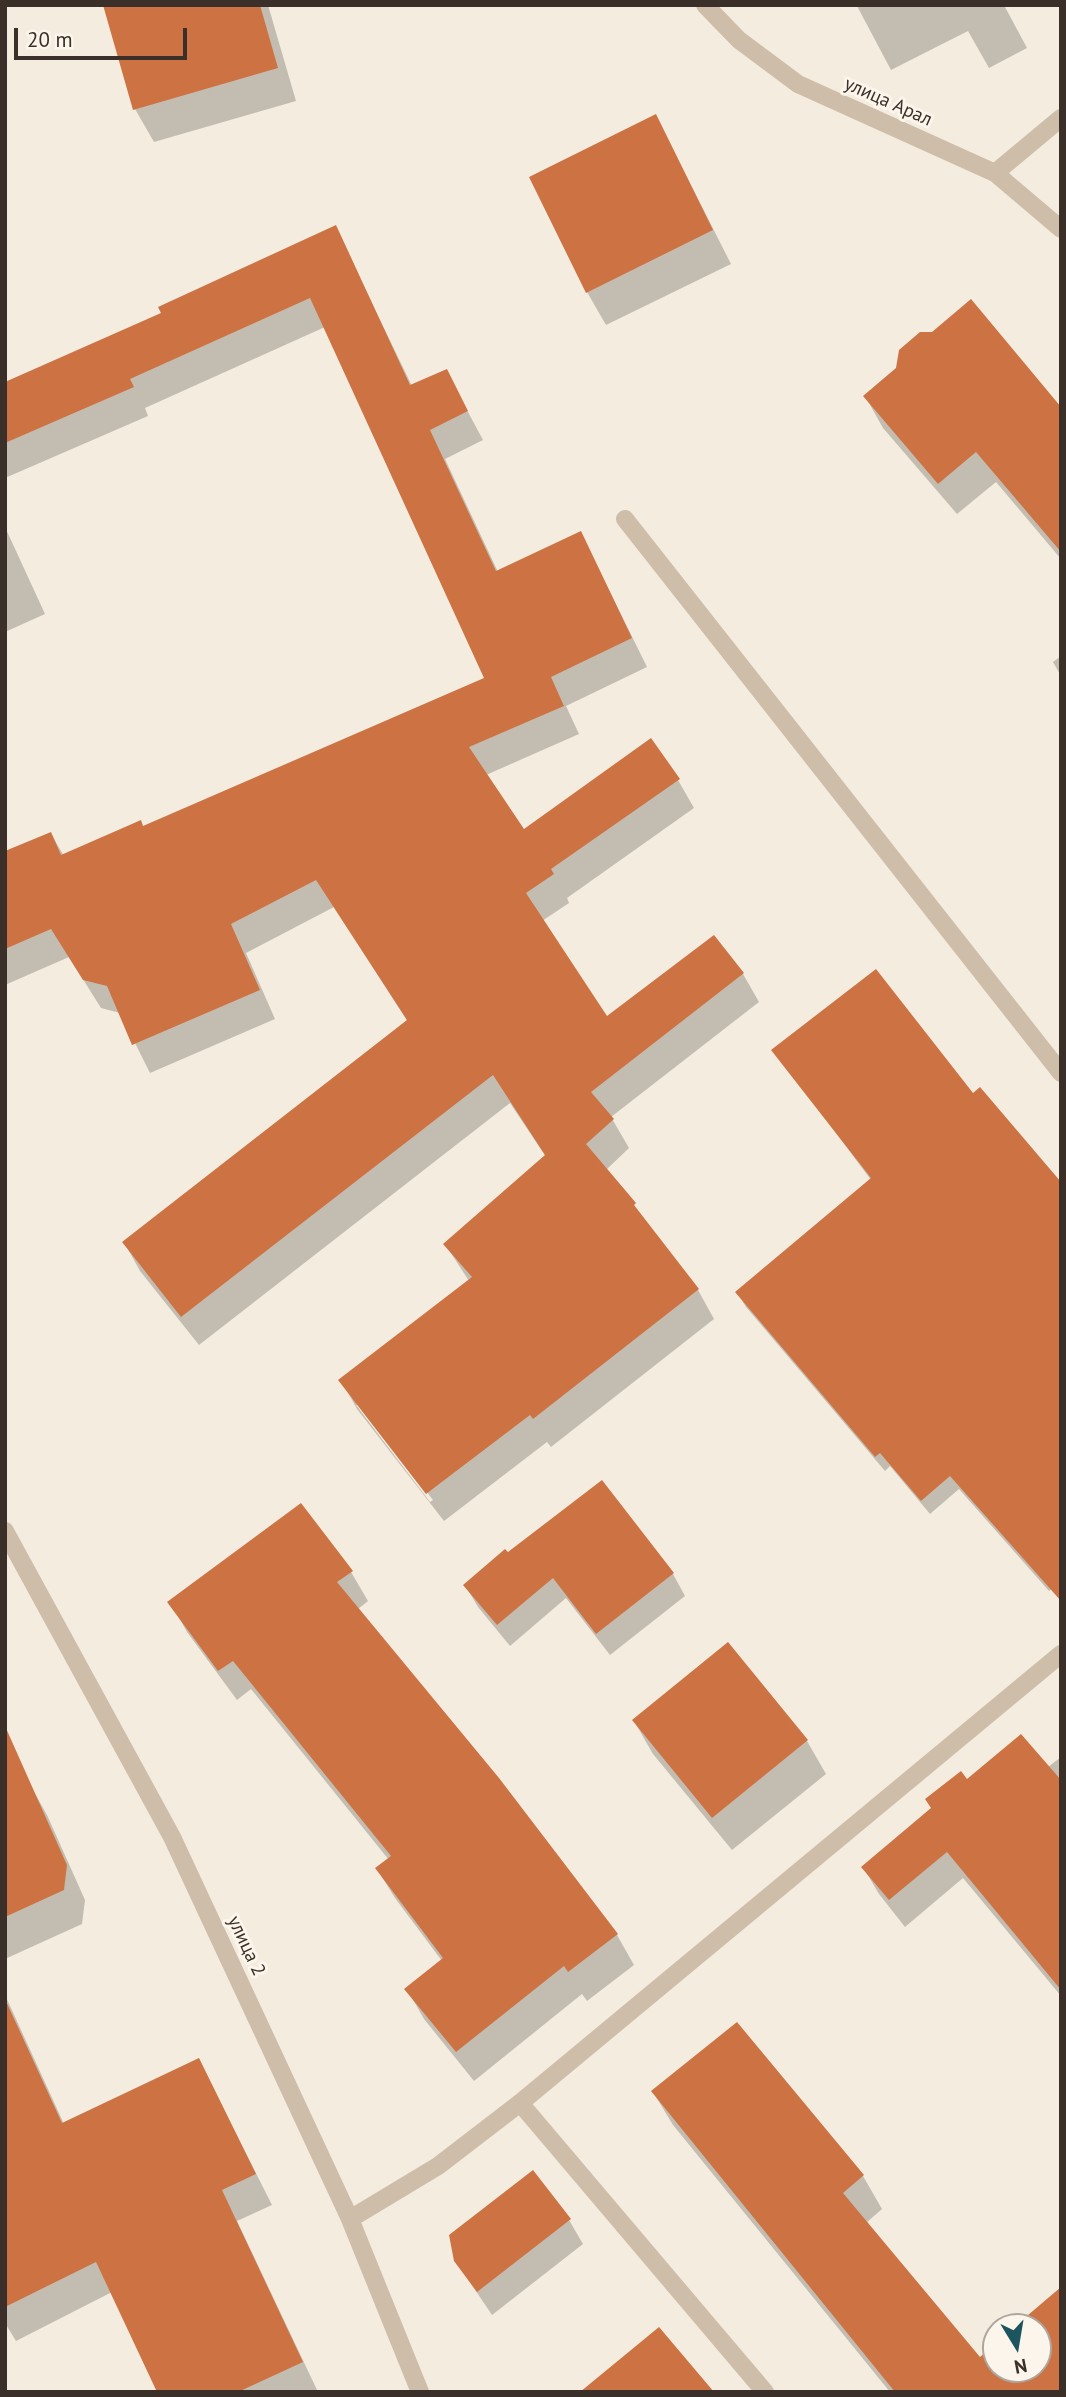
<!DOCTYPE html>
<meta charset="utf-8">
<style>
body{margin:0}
#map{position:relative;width:1066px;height:2397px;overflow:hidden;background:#f4ecde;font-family:"PT Sans",sans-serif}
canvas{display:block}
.frame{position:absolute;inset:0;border:7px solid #3a3029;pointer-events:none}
.north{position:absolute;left:982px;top:2313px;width:70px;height:70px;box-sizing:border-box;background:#fbf5eb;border:2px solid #aea69d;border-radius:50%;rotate:169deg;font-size:19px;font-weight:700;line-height:28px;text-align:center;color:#3a3029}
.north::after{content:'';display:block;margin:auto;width:24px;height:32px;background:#1c545f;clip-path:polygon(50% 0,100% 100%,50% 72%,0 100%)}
.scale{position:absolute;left:14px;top:28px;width:173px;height:32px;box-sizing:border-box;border:4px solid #3a3029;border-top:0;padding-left:9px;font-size:21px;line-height:24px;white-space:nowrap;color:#3a3029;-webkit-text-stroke:5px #fbf5eb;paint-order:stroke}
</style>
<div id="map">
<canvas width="1066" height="2397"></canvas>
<div class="frame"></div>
<div class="north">N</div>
<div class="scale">20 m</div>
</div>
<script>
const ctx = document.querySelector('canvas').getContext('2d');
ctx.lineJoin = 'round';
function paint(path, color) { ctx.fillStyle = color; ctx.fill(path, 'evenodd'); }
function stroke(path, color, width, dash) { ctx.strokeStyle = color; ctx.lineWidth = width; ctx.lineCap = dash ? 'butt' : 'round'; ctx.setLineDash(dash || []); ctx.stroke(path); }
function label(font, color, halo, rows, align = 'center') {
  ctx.font = font + ' "PT Sans",sans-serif'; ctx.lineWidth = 6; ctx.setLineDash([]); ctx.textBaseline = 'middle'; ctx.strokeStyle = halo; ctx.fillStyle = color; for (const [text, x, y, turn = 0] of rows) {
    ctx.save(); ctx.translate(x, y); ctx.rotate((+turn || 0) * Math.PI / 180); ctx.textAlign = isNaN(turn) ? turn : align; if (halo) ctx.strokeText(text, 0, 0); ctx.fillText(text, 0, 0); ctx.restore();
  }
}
const shadow = new Path2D(`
 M 105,5 L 268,5 L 296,101 L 154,142 L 135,109 Z
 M 1004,5 L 1027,48 L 989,68 L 968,31 L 891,70 L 857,6 Z
 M 656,116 L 731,264 L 606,325 L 587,292 Z
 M 335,227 L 412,386 L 446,371 L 483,440 L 445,459 L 498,572 L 581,533 L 647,667 L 566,706 L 579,734 L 486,775 L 524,832 L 678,780 L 694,808 L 567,898 L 569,903 L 542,921 L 607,1019 L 714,937 L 743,974 L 759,1002 L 611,1117 L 629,1148 L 606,1170 L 698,1290 L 714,1319 L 551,1447 L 547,1442 L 444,1521 L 357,1409 L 341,1380 L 469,1281 L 445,1244 L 546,1157 L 510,1103 L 199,1345 L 140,1271 L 124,1242 L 408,1022 L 334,907 L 246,953 L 275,1019 L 150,1073 L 120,1013 L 101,1008 L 69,957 L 5,985 L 5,853 L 51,834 L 64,856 L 143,828 L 486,679 L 325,327 L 145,408 L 148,416 L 5,478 L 5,384 L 164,314 ZM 356,1405 L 360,1405 L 433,1500 L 430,1502 Z
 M 865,396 L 1061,410 L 1061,559 L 996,482 L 957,514 L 883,428 Z
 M 5,527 L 45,614 L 5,632 Z
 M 1061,656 L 1061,676 L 1053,662 Z
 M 774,1050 L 973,1095 L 1061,1581 L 1049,1591 L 959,1489 L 930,1514 L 890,1466 L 885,1471 L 746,1307 L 737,1292 L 871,1180 Z
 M 508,1555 L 673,1574 L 685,1596 L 610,1655 L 566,1598 L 510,1646 L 478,1607 L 465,1585 Z
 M 351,1572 L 368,1601 L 358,1609 L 498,1779 L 617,1935 L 634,1965 L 587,2001 L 582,1994 L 474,2081 L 424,2019 L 407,1989 L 442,1961 L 395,1898 L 377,1869 L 389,1860 L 251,1689 L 237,1700 L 187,1632 L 170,1602 Z
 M 634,1721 L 807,1741 L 826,1774 L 732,1850 L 653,1754 Z
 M 1061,1757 L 1061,1996 L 963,1878 L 905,1927 L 879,1894 L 863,1867 L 967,1781 L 1048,1767 Z
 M 5,1777 L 28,1781 L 47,1815 L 85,1900 L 82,1924 L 5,1959 Z
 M 5,1995 L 64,2124 L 199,2060 L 272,2205 L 237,2221 L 318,2392 L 159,2392 L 114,2291 L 16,2341 L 5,2323 Z
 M 737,2024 L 863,2176 L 882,2209 L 866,2223 L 980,2360 L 996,2345 L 996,2369 L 1038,2369 L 1038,2327 L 1017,2327 L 1048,2301 L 1061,2392 L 890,2392 L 673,2125 L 653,2092 Z
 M 569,2220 L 583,2244 L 492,2315 L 455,2260 Z`);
const building = new Path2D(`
 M 103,5 L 260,5 L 278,68 L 133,110 Z
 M 656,114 L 713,230 L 586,293 L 529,177 Z
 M 336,225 L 410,385 L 447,369 L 468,411 L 430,430 L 496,571 L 581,531 L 632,638 L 551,677 L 564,706 L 469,747 L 524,829 L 651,738 L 680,779 L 551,869 L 554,874 L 526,893 L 607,1016 L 714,935 L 744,973 L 591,1092 L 614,1119 L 586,1144 L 636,1203 L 634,1205 L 699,1289 L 533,1419 L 530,1415 L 426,1494 L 338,1380 L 472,1277 L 443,1244 L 545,1155 L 493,1075 L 181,1317 L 122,1242 L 407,1020 L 316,880 L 231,924 L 260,990 L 132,1045 L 107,986 L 83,980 L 51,929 L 5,949 L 5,851 L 51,832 L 61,855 L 141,820 L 143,826 L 484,678 L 310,298 L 130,379 L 134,387 L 5,443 L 5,382 L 161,313 L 158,307 Z
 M 971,299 L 1061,407 L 1061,552 L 976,452 L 938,484 L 863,396 L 896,368 L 899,350 L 920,332 L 932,332 Z
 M 876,969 L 973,1093 L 980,1087 L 1061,1182 L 1061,1601 L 950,1476 L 921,1501 L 880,1453 L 875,1457 L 735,1292 L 871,1178 L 771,1050 Z
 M 602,1480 L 674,1573 L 596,1634 L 553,1578 L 497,1625 L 463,1585 L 505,1549 L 508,1552 Z
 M 301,1503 L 353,1571 L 337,1582 L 499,1778 L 618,1934 L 568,1972 L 564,1966 L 456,2052 L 404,1989 L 443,1958 L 375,1868 L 391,1856 L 233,1661 L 218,1671 L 167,1602 Z
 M 728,1642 L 808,1740 L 712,1818 L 632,1720 Z
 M 5,1726 L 67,1865 L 64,1890 L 5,1917 Z
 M 1021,1734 L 1061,1780 L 1061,1990 L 947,1852 L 889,1900 L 861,1867 L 931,1808 L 925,1799 L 961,1771 L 967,1779 Z
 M 5,1999 L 62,2123 L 199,2058 L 256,2174 L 222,2190 L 303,2362 L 238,2392 L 157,2392 L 96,2262 L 5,2307 Z
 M 737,2022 L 864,2175 L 843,2193 L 980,2357 L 996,2343 L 996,2369 L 1038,2369 L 1038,2327 L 1014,2327 L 1061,2287 L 1061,2392 L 895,2392 L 651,2091 Z
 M 533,2170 L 571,2219 L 477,2292 L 454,2261 L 449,2235 Z
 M 659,2327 L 714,2392 L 580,2392 Z`);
const street = new Path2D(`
 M 705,5 L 739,40 L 798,84 L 995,173 L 1061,229
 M 995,173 L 1061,118
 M 625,519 L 1061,1073
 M 5,1531 L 172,1837 L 350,2219 L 420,2392
 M 520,2103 L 765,2392
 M 350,2219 L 438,2166 L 520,2103 L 1061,1654`);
const streetNames = [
 ["улица Арал",888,102,24],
 ["улица 2",246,1946,65]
];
paint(shadow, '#0003');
paint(building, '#cd7243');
stroke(street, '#cebda9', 18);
label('19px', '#3a3029', '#fbf5eb', streetNames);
</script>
